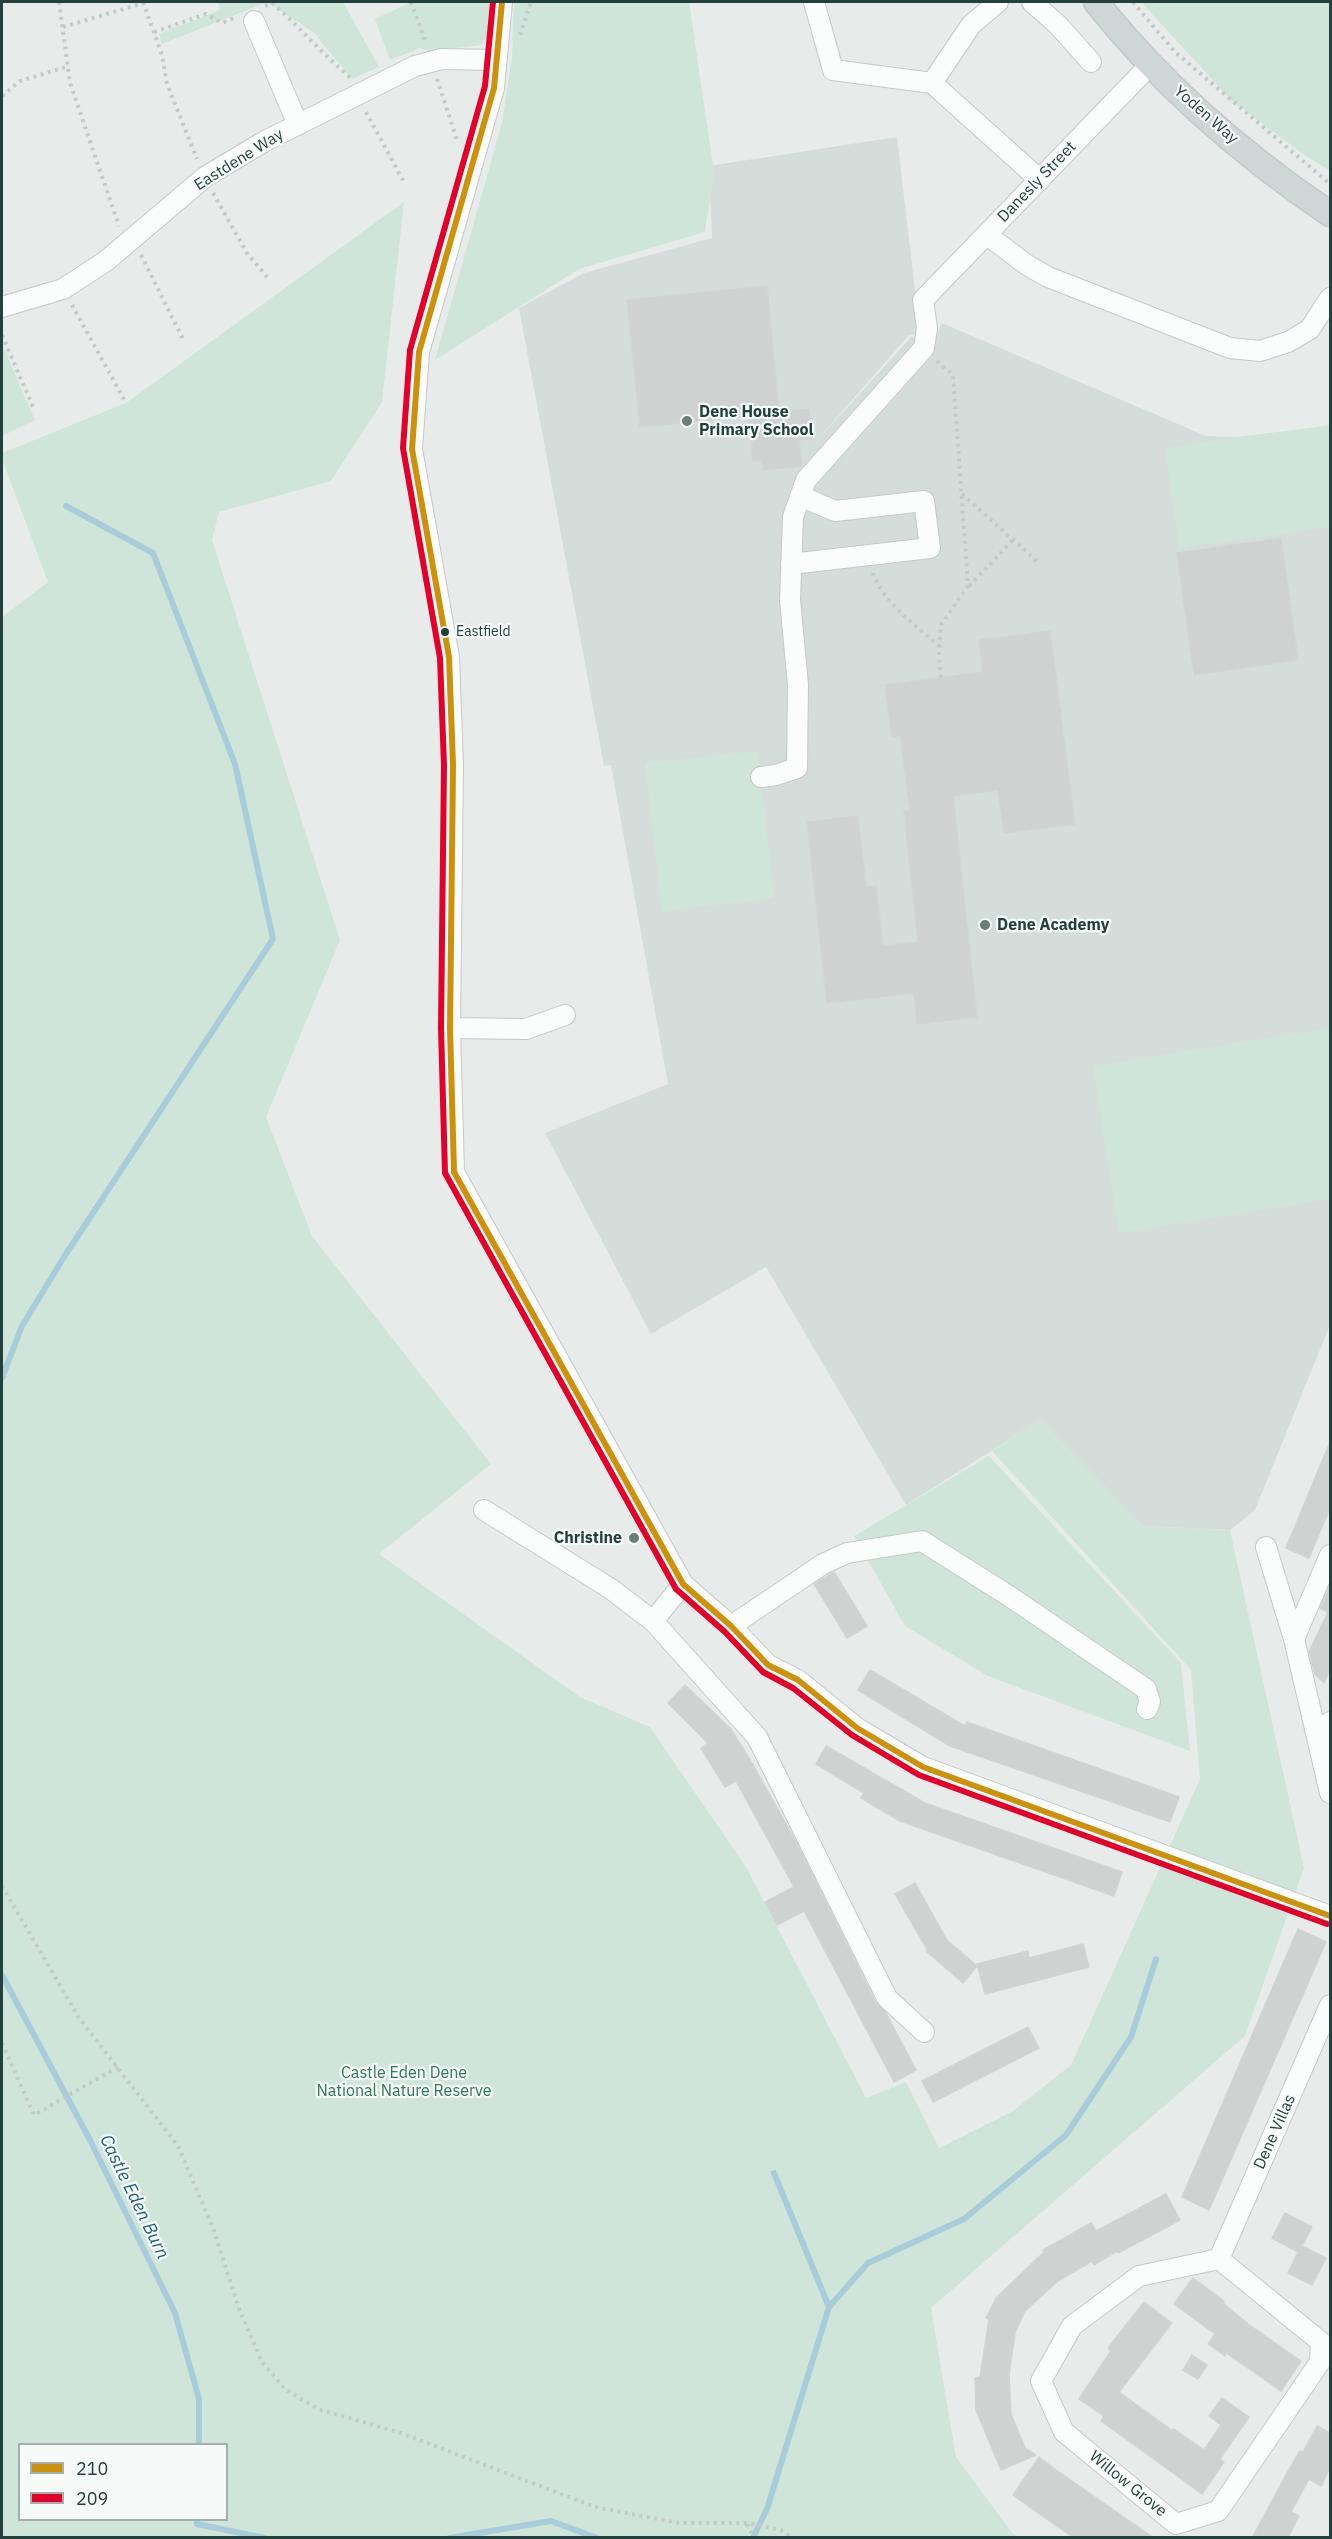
<!DOCTYPE html>
<style>
body{margin:0}
#map{position:relative;width:1332px;height:2539px;overflow:hidden;background:#e7ecea;font-family:"IBM Plex Sans",sans-serif}
canvas{display:block}
.frame{position:absolute;inset:0;border:3px solid #24403c;pointer-events:none}
.legend{position:absolute;left:18px;top:2443px;width:210px;height:78px;box-sizing:border-box;background:#f6faf9;border:2px solid #a2b0ad;margin:0;padding:8px 10px;list-style:none;font-size:18px;color:#24403c}
.legend li{display:flex;align-items:center;gap:12px;height:30px}
.legend b{width:30px;border:2px solid #a2b0ad}
</style>
<div id="map">
<canvas width="1332" height="2539"></canvas>
<div class="frame"></div>
<ul class="legend">
<li><b style="height:8px;background:#cd920c"></b>210</li>
<li><b style="height:8px;background:#e4002b"></b>209</li>
</ul>
</div>
<script>
const ctx = document.querySelector('canvas').getContext('2d');
ctx.lineJoin = 'round';
function paint(path, color) { ctx.fillStyle = color; ctx.fill(path, 'evenodd'); }
function stroke(path, color, width, dash) { ctx.strokeStyle = color; ctx.lineWidth = width; ctx.lineCap = dash ? 'butt' : 'round'; ctx.setLineDash(dash || []); ctx.stroke(path); }
function label(font, color, halo, rows, align = 'center') {
  ctx.font = font + ' "IBM Plex Sans",sans-serif'; ctx.lineWidth = 4.5; ctx.setLineDash([]); ctx.textBaseline = 'middle'; ctx.strokeStyle = halo; ctx.fillStyle = color; for (const [text, x, y, turn = 0] of rows) {
    ctx.save(); ctx.translate(x, y); ctx.rotate((+turn || 0) * Math.PI / 180); ctx.textAlign = isNaN(turn) ? turn : align; if (halo) ctx.strokeText(text, 0, 0); ctx.fillText(text, 0, 0); ctx.restore();
  }
}
const built = new Path2D(`
 M 897,137 L 920,333 L 909,335 L 814,444 L 911,337 L 937,334 L 942,323 L 1206,436 L 1236,437 L 1330,426 L 1330,1325 L 1255,1510 L 1230,1530 L 1143,1526 L 1040,1420 L 906,1505 L 766,1267 L 651,1334 L 545,1133 L 668,1084 L 611,765 L 604,766 L 519,308 L 584,273 L 712,238 L 709,166 Z`);
const green = new Path2D(`
 M 218,2 L 343,2 L 379,67 L 352,79 L 313,32 L 267,2 L 162,44 L 159,34 L 220,10 Z
 M 411,2 L 494,2 L 492,29 L 482,45 L 430,51 L 420,48 L 390,60 L 375,19 Z
 M 514,2 L 689,2 L 714,172 L 705,232 L 579,269 L 435,360 L 502,123 L 512,56 Z
 M 1141,2 L 1330,2 L 1330,171 L 1299,151 L 1232,101 Z
 M 404,202 L 382,402 L 331,481 L 219,512 L 212,540 L 340,940 L 266,1117 L 312,1236 L 491,1464 L 379,1554 L 580,1697 L 650,1727 L 746,1867 L 866,2098 L 906,2082 L 939,2148 L 1013,2111 L 1071,2065 L 1200,1779 L 1191,1670 L 992,1451 L 1040,1420 L 1143,1526 L 1230,1530 L 1304,1868 L 1245,2036 L 931,2308 L 956,2457 L 1013,2534 L 1019,2537 L 2,2537 L 2,617 L 48,582 L 2,459 L 2,453 L 126,403 ZM 20,2444 L 226,2444 L 226,2520 L 20,2520 Z
 M 2,344 L 35,420 L 2,436 Z
 M 1330,425 L 1330,527 L 1179,548 L 1165,448 Z
 M 758,751 L 774,898 L 662,911 L 645,763 Z
 M 1330,1028 L 1330,1199 L 1119,1233 L 1093,1066 Z
 M 989,1456 L 1181,1663 L 1190,1751 L 988,1676 L 905,1626 L 854,1536 Z`);
const stream = new Path2D(`
 M 2,1378 L 22,1326 L 64,1257 L 273,939 L 235,764 L 153,553 L 66,506
 M 2,1975 L 90,2140 L 175,2313 L 199,2399 L 199,2444
 M 774,2173 L 829,2307
 M 197,2520 L 197,2524 L 265,2538
 M 449,2538 L 551,2521 L 597,2538
 M 753,2538 L 767,2509 L 829,2307 L 868,2263 L 964,2219 L 1066,2135 L 1131,2037 L 1156,1959`);
const building = new Path2D(`
 M 767,286 L 779,412 L 809,409 L 812,439 L 799,440 L 802,466 L 763,470 L 763,460 L 753,461 L 749,416 L 640,427 L 627,300 Z
 M 1281,538 L 1298,660 L 1194,675 L 1177,553 Z
 M 1050,631 L 1075,824 L 1004,833 L 998,790 L 953,796 L 977,1017 L 917,1024 L 914,993 L 827,1003 L 807,822 L 858,816 L 866,887 L 876,886 L 883,946 L 918,942 L 904,811 L 910,810 L 900,735 L 892,737 L 885,685 L 983,672 L 979,640 Z
 M 1330,1442 L 1330,1508 L 1309,1558 L 1286,1548 Z
 M 834,1572 L 867,1626 L 847,1638 L 814,1584 Z
 M 1329,1588 L 1330,1669 L 1324,1683 L 1315,1674 L 1309,1652 L 1328,1612 L 1320,1608 Z
 M 870,1670 L 965,1726 L 967,1722 L 1179,1797 L 1170,1822 L 950,1746 L 858,1690 Z
 M 685,1685 L 731,1729 L 756,1770 L 795,1840 L 876,2003 L 886,2013 L 916,2070 L 894,2082 L 804,1911 L 777,1925 L 765,1902 L 794,1887 L 736,1781 L 725,1787 L 701,1748 L 708,1743 L 668,1703 Z
 M 826,1746 L 925,1803 L 1122,1872 L 1114,1896 L 900,1821 L 861,1798 L 864,1793 L 816,1764 Z
 M 915,1883 L 947,1940 L 977,1966 L 963,1983 L 926,1951 L 927,1949 L 895,1894 Z
 M 1298,1929 L 1326,1942 L 1209,2210 L 1182,2197 Z
 M 1083,1944 L 1089,1967 L 985,1994 L 977,1964 L 1028,1951 L 1029,1958 Z
 M 1028,2027 L 1039,2048 L 933,2102 L 922,2081 Z
 M 1166,2194 L 1180,2220 L 1118,2253 L 1117,2251 L 1094,2265 L 1092,2261 L 1058,2281 L 1025,2311 L 1015,2333 L 1009,2375 L 1011,2414 L 1025,2448 L 1036,2455 L 1001,2470 L 976,2410 L 975,2378 L 980,2377 L 989,2319 L 986,2318 L 996,2298 L 1044,2252 L 1043,2250 L 1091,2223 L 1096,2231 Z
 M 1285,2213 L 1312,2227 L 1302,2246 L 1326,2258 L 1312,2285 L 1288,2273 L 1298,2252 L 1272,2238 Z
 M 1193,2278 L 1224,2301 L 1223,2303 L 1248,2324 L 1301,2361 L 1281,2391 L 1226,2353 L 1225,2356 L 1208,2344 L 1215,2334 L 1174,2304 Z
 M 1144,2302 L 1172,2323 L 1119,2392 L 1173,2431 L 1174,2429 L 1204,2450 L 1221,2425 L 1209,2416 L 1222,2398 L 1249,2417 L 1220,2459 L 1224,2462 L 1202,2494 L 1101,2421 L 1104,2416 L 1079,2399 L 1111,2351 L 1108,2348 Z
 M 1192,2355 L 1207,2365 L 1198,2379 L 1183,2370 Z
 M 1317,2426 L 1330,2433 L 1330,2468 L 1321,2486 L 1309,2479 L 1291,2512 L 1299,2516 L 1288,2538 L 1252,2538 L 1287,2473 L 1300,2451 L 1303,2452 Z
 M 1039,2457 L 1059,2472 L 1154,2538 L 1074,2538 L 1038,2513 L 1013,2495 Z`);
const path = new Path2D(`
 M 59,2 L 70,83 L 119,226
 M 143,2 L 162,55 L 167,84 L 197,159
 M 411,2 L 426,43
 M 1133,2 L 1175,52 L 1330,184
 M 265,6 L 272,3 C 300,27 323,55 352,79
 M 63,27 L 144,3
 M 154,32 L 206,14 L 222,23 L 236,17
 M 520,35 L 531,2
 M 437,79 L 458,143
 M 2,96 L 20,81 L 66,67
 M 366,112 L 405,184
 M 213,193 L 247,253 L 268,278
 M 141,255 L 184,341
 M 72,305 L 126,403
 M 2,335 L 33,407
 M 937,361 L 953,375 L 968,586 L 941,625 L 939,654 L 941,678
 M 962,494 L 1040,564
 M 873,573 C 881,600 918,628 939,646
 M 969,586 L 1013,540
 M 2,1886 L 79,2018 L 178,2146 L 214,2231 L 239,2309 L 262,2362 L 286,2390 L 318,2409 L 398,2432 L 595,2507 L 679,2523 L 747,2523 L 781,2530 L 793,2538
 M 2,2043 L 34,2115 L 118,2067
 M 747,2524 L 754,2538`);
const minor = new Path2D(`
 M 502,2 L 494,88 L 419,352 L 412,449 L 449,657 L 453,765 L 450,1028 L 454,1172 L 683,1584 L 731,1626 L 768,1665 L 798,1680 L 857,1728 L 923,1767 L 1330,1916
 M 814,2 L 833,70 L 932,83
 M 998,2 L 971,25 L 932,83 L 1040,180
 M 1032,2 L 1058,25 L 1091,62
 M 254,21 L 298,125
 M 987,235 L 1027,265 L 1048,277 L 1230,348 L 1260,351 L 1288,342 L 1310,329 L 1330,298
 M 2,307 L 63,289 L 106,261 L 205,177 L 265,141 L 415,66 L 442,59 L 496,60
 M 791,564 L 930,548 L 924,501 L 835,511 L 800,496
 M 761,777 L 776,775 L 797,768 L 798,685 L 790,600 L 793,517 L 806,480 L 924,348 L 927,328 L 923,300 L 1150,65
 M 450,1028 L 526,1029 L 565,1015
 M 484,1510 L 611,1589 L 653,1621 L 757,1737 L 887,1998 L 924,2032
 M 1266,1547 L 1294,1639 L 1330,1793
 M 653,1621 L 683,1584
 M 731,1626 L 823,1564 L 847,1553 L 922,1541 L 1009,1596 L 1146,1689 L 1150,1702 L 1147,1709
 M 1294,1639 L 1330,1555
 M 1320,1747 L 1330,1722
 M 1219,2259 L 1321,2342 L 1320,2362 L 1218,2511 L 1176,2524 L 1064,2432 L 1041,2381 L 1072,2326 L 1139,2276 Z
 M 1219,2259 L 1330,2005`);
const major = new Path2D(`
 M 1096,2 C 1161,84 1243,155 1330,214`);
const bus1 = new Path2D(`
 M 502,2 L 494,88 L 419,352 L 412,449 L 449,657 L 453,765 L 450,1028 L 454,1172 L 683,1584 L 731,1626 L 768,1665 L 798,1680 L 857,1728 L 923,1767 L 1330,1916`);
const bus2 = new Path2D(`
 M 493,2 L 485,86 L 410,350 L 403,448 L 440,658 L 444,765 L 441,1028 L 445,1173 L 676,1589 L 725,1632 L 763,1672 L 793,1688 L 852,1735 L 919,1775 L 1327,1924`);
const markers = [
 [687,421,6,"#687c79"],
 [445,632,5,"#24403c"],
 [985,925,6,"#687c79"],
 [634,1538,6,"#687c79"]
];
const busNames = [
 ["Eastfield",456,632]
];
const streetNames = [
 ["Yoden Way",1206,115,41],
 ["Eastdene Way",239,160,-32],
 ["Danesly Street",1037,182,-46],
 ["Dene Villas",1275,2132,-66],
 ["Willow Grove",1128,2484,39]
];
const poiNames = [
 ["Dene House",699,412],
 ["Primary School",699,430],
 ["Dene Academy",997,925],
 ["Christine",622,1538,"right"]
];
const parkNames = [
 ["Castle Eden Dene",404,2073],
 ["National Nature Reserve",404,2091]
];
const waterNames = [
 ["Castle Eden Burn",134,2197,64]
];
paint(built, '#d5dddb');
paint(green, '#d0e5d9');
stroke(stream, '#a9ccda', 6);
paint(building, '#ced3d2');
stroke(building, '#d0d5d3', 1.5);
stroke(minor, '#c4c9c7', 22);
stroke(major, '#c2cac9', 27);
stroke(path, '#c3cbca', 4, [3, 4.5]);
stroke(minor, '#fbfcfc', 20);
stroke(major, '#cfd7d6', 24);
stroke(bus1, '#cd920c', 6);
stroke(bus2, '#e4002b', 6);
for (const [x, y, r, color] of markers) { const dot = new Path2D(); dot.arc(x, y, r, 0, 2 * Math.PI); ctx.fillStyle = color; ctx.fill(dot); stroke(dot, '#f6faf9', 2); }
label('14px', '#24403c', '#f6faf9', busNames, 'left');
label('16px', '#24403c', '#f6faf9', streetNames);
label('bold 16px', '#24403c', '#f6faf9', poiNames, 'left');
label('16px', '#2e7854', '#f6faf9', parkNames);
label('italic 18px', '#1d617d', '#f6faf9', waterNames);
</script>
